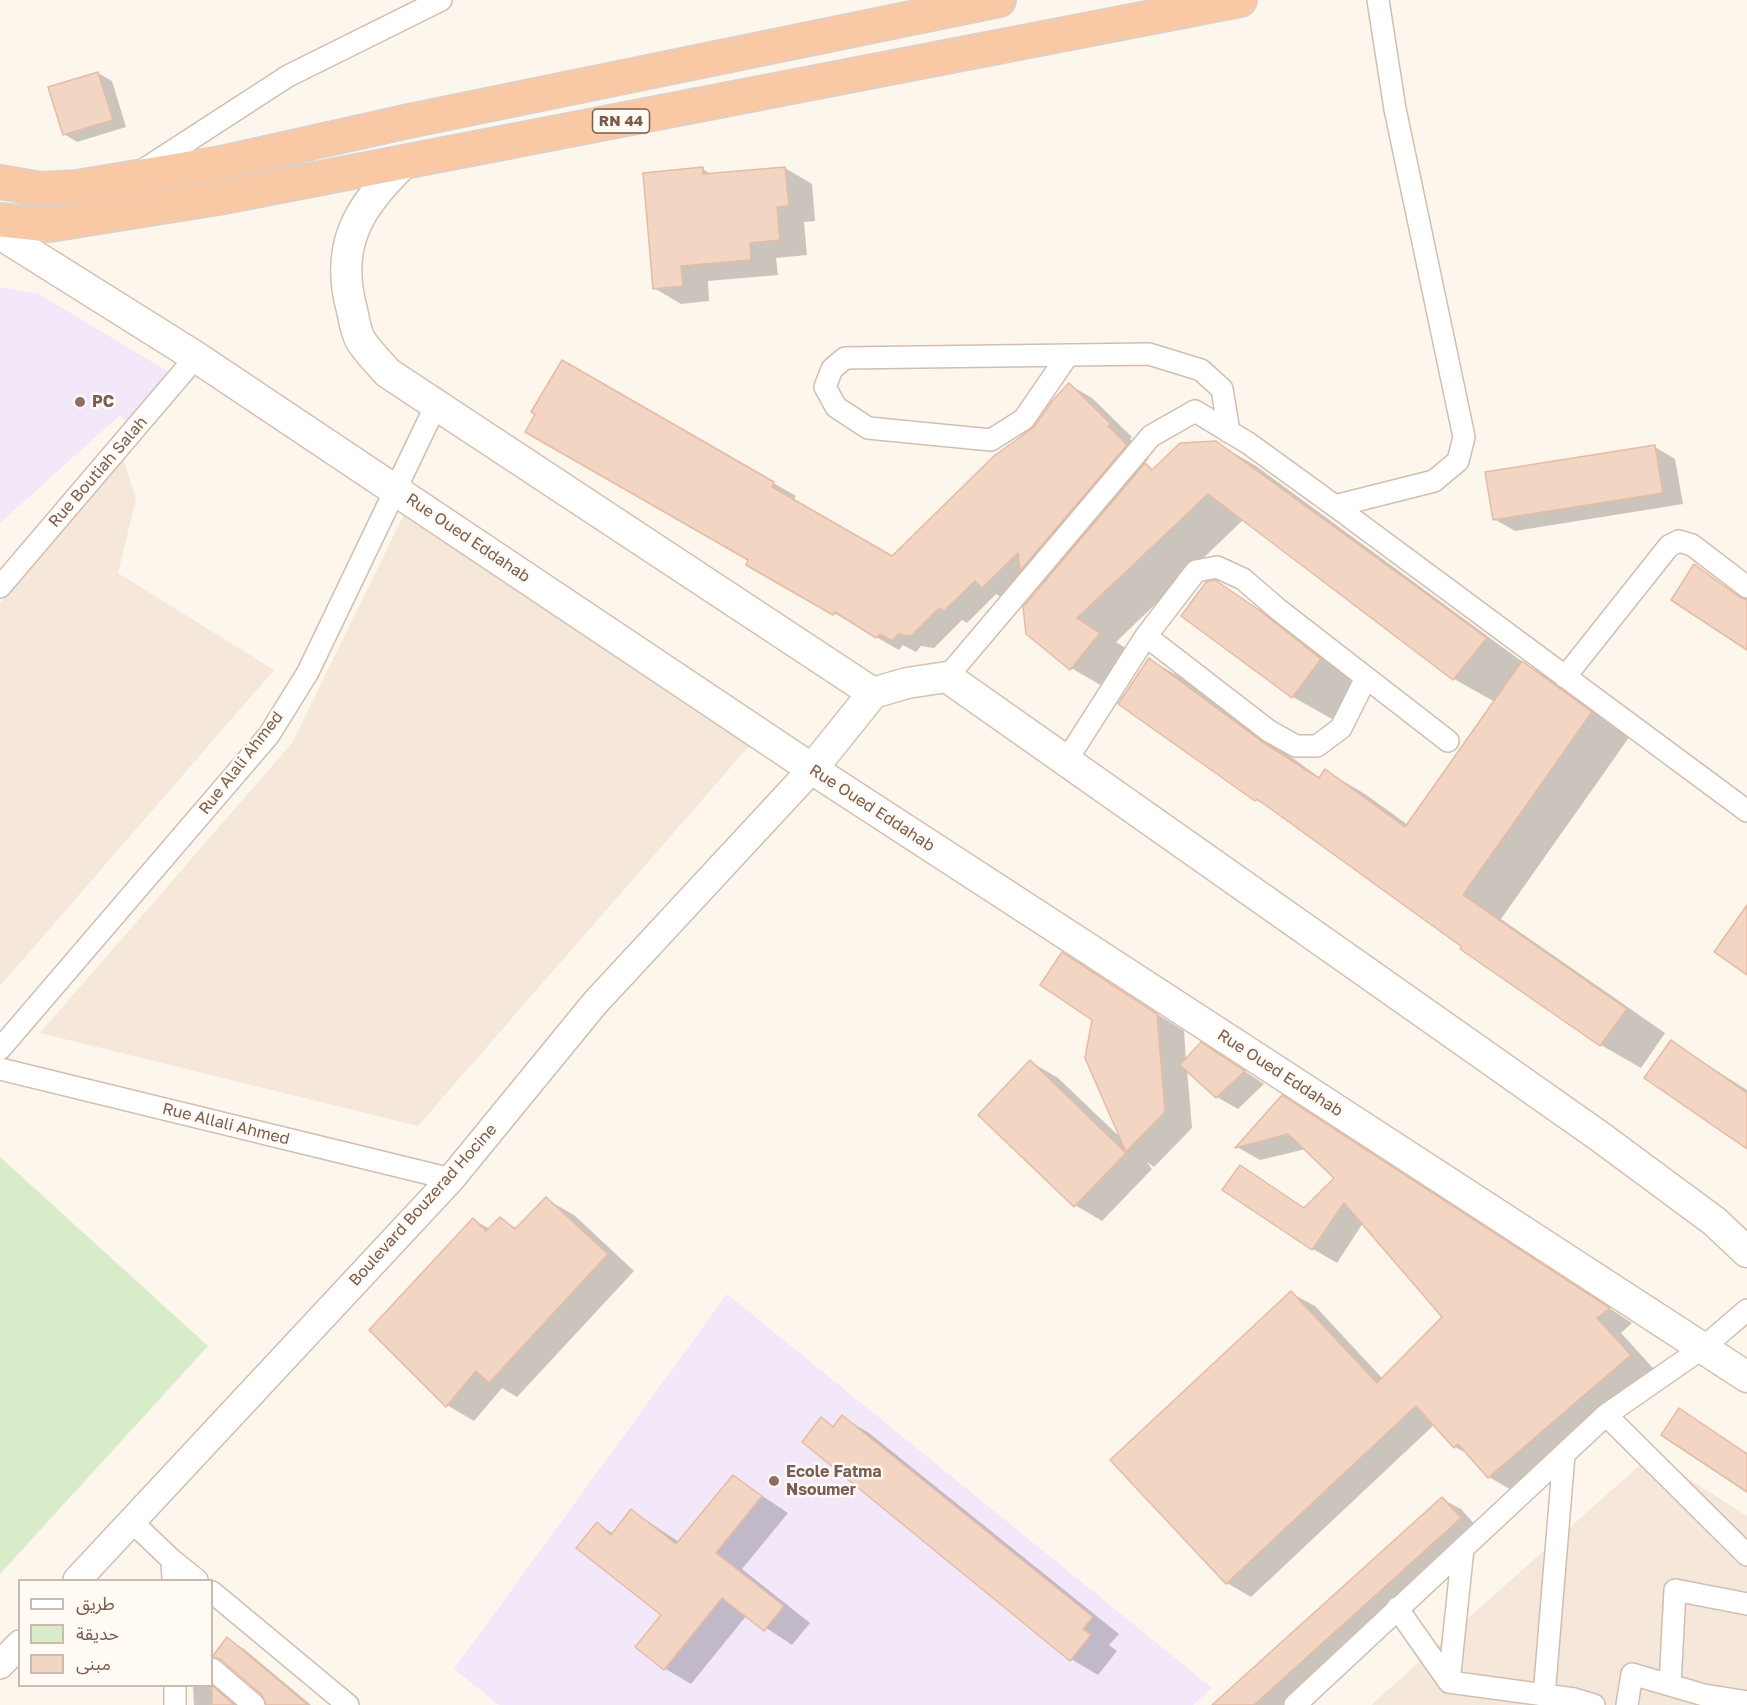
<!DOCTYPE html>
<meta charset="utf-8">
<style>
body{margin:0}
#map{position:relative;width:1747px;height:1705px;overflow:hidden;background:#fdf6ec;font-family:"Golos Text","Noto Sans Arabic",sans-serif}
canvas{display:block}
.legend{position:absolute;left:18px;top:1579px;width:195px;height:108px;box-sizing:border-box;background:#fffaf3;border:2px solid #cabbb1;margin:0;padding:8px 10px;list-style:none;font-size:18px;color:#7a5c4d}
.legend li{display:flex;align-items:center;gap:12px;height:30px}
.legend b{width:30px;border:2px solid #cabbb1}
</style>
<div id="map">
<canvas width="1747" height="1705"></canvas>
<ul class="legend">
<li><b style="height:8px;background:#fff"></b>طريق</li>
<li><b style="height:16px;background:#d8ecc9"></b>حديقة</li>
<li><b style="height:16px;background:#f3d5c3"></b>مبنى</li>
</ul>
</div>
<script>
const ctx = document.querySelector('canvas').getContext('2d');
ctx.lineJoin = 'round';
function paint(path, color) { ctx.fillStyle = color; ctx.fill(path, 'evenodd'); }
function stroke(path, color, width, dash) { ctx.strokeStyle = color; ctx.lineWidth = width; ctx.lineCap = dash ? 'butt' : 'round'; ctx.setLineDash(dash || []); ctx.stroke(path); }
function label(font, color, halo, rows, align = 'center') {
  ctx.font = font + ' "Golos Text",sans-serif'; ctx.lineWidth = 5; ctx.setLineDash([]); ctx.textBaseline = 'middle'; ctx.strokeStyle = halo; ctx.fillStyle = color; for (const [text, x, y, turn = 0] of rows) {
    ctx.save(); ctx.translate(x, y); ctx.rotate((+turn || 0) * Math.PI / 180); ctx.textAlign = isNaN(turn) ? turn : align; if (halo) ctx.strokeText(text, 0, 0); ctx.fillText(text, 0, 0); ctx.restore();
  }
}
const residential = new Path2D(`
 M 123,458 L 136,499 L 118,573 L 274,670 L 0,986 L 0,603 Z
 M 409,504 L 757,737 L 418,1126 L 40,1033 L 292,743 Z
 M 1651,1455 L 1747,1516 L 1747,1705 L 1371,1705 Z`);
const education = new Path2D(`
 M 0,287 L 39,294 L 167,371 L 171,389 L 135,429 L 120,415 L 0,523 Z
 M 727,1294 L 1212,1688 L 1193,1705 L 499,1705 L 454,1669 Z`);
const green = new Path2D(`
 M 0,1157 L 208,1346 L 0,1574 Z`);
const shadow = new Path2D(`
 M 98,73 L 112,81 L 126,127 L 77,142 L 64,134 Z
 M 785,168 L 812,184 L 815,221 L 804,222 L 807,255 L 776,258 L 778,275 L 708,281 L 709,301 L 681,304 L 654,288 L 703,169 L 712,175 Z
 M 562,362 L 796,496 L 793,501 L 892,558 L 1035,428 L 1070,385 L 1092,398 L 1132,437 L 1130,439 L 1149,458 L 1144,464 L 1154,470 L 1216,443 L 1256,466 L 1524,663 L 1562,685 L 1630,736 L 1501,919 L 1665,1033 L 1641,1068 L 1601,1045 L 1462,949 L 1464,946 L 1281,814 L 1256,800 L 1150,660 L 1189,682 L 1320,778 L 1326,771 L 1365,794 L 1408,825 L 1495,702 L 1454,679 L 1244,519 L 1116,642 L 1139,657 L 1111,691 L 1071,668 L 1044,584 L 1030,576 L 1006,600 L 996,594 L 967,623 L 962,620 L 934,648 L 921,646 L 916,652 L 903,645 L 899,650 L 748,564 L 750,559 Z
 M 1655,447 L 1675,459 L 1683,504 L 1515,531 L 1494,519 Z
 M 1695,566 L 1747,601 L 1747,649 Z
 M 1215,582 L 1299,634 L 1360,682 L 1332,719 L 1293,697 Z
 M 1062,954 L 1184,1031 L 1186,1060 L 1222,1056 L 1264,1084 L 1238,1109 L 1217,1097 L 1187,1069 L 1192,1128 L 1154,1167 L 1147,1162 L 1152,1169 L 1102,1221 L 1075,1205 L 1031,1062 L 1058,1078 L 1123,1140 L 1094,1019 Z
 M 1671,1042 L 1747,1090 L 1747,1147 Z
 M 1306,1111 L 1632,1323 L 1621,1333 L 1654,1369 L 1513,1491 L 1489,1477 L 1470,1455 L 1455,1447 L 1435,1424 L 1251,1597 L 1227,1583 L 1112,1461 L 1291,1293 L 1315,1306 L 1383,1379 L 1444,1317 L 1363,1223 L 1337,1263 L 1313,1249 L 1240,1167 L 1306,1209 L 1336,1178 L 1306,1149 L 1260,1160 L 1237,1147 Z
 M 546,1199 L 574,1215 L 634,1271 L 517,1397 L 502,1388 L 474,1421 L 447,1405 L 474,1220 L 490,1229 L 500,1219 L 518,1229 Z
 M 1680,1410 L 1747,1453 L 1747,1490 Z
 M 842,1417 L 869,1433 L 1119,1634 L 1109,1645 L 1117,1651 L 1098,1675 L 1071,1659 L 821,1419 L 835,1427 Z
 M 734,1477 L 788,1513 L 742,1569 L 810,1623 L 792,1645 L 747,1615 L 691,1684 L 664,1668 L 663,1615 L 597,1524 L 614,1534 L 632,1511 L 679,1542 Z
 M 1442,1499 L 1461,1509 L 1479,1529 L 1284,1705 L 1214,1705 Z
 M 227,1639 L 244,1649 L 311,1705 L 268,1705 L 264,1694 L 229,1666 L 213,1656 Z
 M 212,1670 L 238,1705 L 194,1705 L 193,1686 L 212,1686 Z`);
const building = new Path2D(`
 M 98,72 L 113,120 L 63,135 L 48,87 Z
 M 703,167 L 703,174 L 785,167 L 789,206 L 777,207 L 780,240 L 750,243 L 751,260 L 681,266 L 683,286 L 653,289 L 643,173 Z
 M 562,360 L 774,482 L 772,487 L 892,556 L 994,456 L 1034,427 L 1053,400 L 1069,383 L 1111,424 L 1108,426 L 1127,445 L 1020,571 L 1018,553 L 982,588 L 975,581 L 944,611 L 939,608 L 911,636 L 898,634 L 892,641 L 880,634 L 876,638 L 835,612 L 833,615 L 746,565 L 748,560 L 525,432 L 535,414 L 531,412 Z
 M 1216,441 L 1487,638 L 1453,680 L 1208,494 L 1077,618 L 1100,633 L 1070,670 L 1026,634 L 1023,607 L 1145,463 L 1152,470 L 1180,443 Z
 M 1655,445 L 1663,493 L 1493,520 L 1485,472 Z
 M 1694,564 L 1739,597 L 1747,600 L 1747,650 L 1671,600 Z
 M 1215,580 L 1259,610 L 1321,659 L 1292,698 L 1181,616 L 1206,582 Z
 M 1149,658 L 1261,741 L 1319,778 L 1325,769 L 1405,827 L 1522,661 L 1592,712 L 1463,895 L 1627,1009 L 1600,1046 L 1460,949 L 1462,947 L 1257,799 L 1255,801 L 1118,704 Z
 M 1747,905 L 1747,975 L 1714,952 Z
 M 1062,952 L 1157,1014 L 1165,1112 L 1126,1152 L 1085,1058 L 1092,1020 L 1040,985 Z
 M 1671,1040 L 1747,1093 L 1747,1149 L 1644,1078 Z
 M 1201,1042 L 1245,1071 L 1216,1098 L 1180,1065 Z
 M 1030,1060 L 1126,1153 L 1074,1207 L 978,1115 Z
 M 1282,1095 L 1610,1308 L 1597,1318 L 1631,1355 L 1488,1478 L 1458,1444 L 1454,1448 L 1416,1406 L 1226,1584 L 1110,1460 L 1291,1291 L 1377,1383 L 1442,1317 L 1344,1203 L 1312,1250 L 1222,1190 L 1240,1165 L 1304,1208 L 1334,1178 L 1288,1134 L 1235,1148 Z
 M 546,1197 L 608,1254 L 489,1383 L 476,1371 L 446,1407 L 369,1330 L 473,1218 L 486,1231 L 500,1217 L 515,1229 Z
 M 1679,1408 L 1747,1454 L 1747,1492 L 1661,1435 Z
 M 842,1415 L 1093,1617 L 1083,1629 L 1091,1635 L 1070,1661 L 802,1442 L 821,1417 L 833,1427 Z
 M 733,1475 L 762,1496 L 716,1553 L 784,1606 L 764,1631 L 722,1598 L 664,1670 L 635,1647 L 661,1615 L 576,1548 L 597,1522 L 611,1535 L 631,1509 L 676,1544 Z
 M 1442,1497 L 1461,1518 L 1254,1705 L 1212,1705 Z
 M 227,1637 L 308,1705 L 266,1705 L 262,1695 L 220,1659 L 212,1657 Z
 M 212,1685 L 234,1705 L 212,1705 Z`);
const minor = new Path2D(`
 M 140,172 L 288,76 L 441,0
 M 1068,355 L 1024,419 L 991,440 L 868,428 L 836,407 L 825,387 L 832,369 L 845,358 L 1149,354 L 1201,370 L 1222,389 L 1229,432
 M 1335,506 L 1434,481 L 1458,461 L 1464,437 L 1395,109 L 1378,0
 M 0,587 L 196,357
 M 1146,636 L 1269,731 L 1296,746 L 1317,746 L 1341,728 L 1366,678
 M 947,677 L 1151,436 L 1195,411 L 1248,443 L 1335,506 L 1747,811
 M 1565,677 L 1669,546 L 1679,541 L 1692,545 L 1747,587
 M 1066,761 L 1146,636 L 1196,571 L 1217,567 L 1243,579 L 1279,610 L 1448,741
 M 0,1049 L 269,735 L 308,672 L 436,405
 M 0,1069 L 451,1179
 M 1606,1415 L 1747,1555
 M 131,1521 L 172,1560 L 173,1580
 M 172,1560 L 197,1580
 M 212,1592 L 348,1705
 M 1397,1608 L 1449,1682 L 1574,1699 L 1573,1705
 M 212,1669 L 254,1705
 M 1449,1682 L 1463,1548
 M 1670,1685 L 1675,1590 L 1747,1604
 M 175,1686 L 175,1705
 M 1544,1696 L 1564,1455
 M 1574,1699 L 1594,1705
 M 1295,1705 L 1606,1415 L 1704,1347 L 1747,1310
 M 1627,1705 L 1632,1674 L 1704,1695 L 1747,1702`);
const tertiary = new Path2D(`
 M 77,1580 L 451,1179 L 595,1003 L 812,769
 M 0,1665 L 20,1644`);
const secondary = new Path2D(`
 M 404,163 C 359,206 334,245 352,310 C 354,320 356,333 361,341 C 368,352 379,363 388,373 L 873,693 L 907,683 L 947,677 L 1599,1136 L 1714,1221 L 1747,1252
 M 0,234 L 196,357 L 812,769 L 1747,1377
 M 812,769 L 873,693`);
const trunk = new Path2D(`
 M 0,182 L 41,189 L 77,187 L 221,163 L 409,121 L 999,0
 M 0,220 L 49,225 L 218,198 L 1240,0`);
const markers = [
 [80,402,6,"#8d6e63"],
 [774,1481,6,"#8d6e63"]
];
const shields = [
 [621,121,57]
];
const shieldNames = [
 ["RN 44",621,121]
];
const educationNames = [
 ["PC",92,402],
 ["Ecole Fatma",786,1472],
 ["Nsoumer",786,1490]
];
const streetNames = [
 ["Rue Boutiah Salah",98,472,-49],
 ["Rue Oued Eddahab",468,538,34],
 ["Rue Alali Ahmed",241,763,-52],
 ["Rue Oued Eddahab",872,808,33],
 ["Rue Oued Eddahab",1280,1073,33],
 ["Rue Allali Ahmed",226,1124,14],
 ["Boulevard Bouzerad Hocine",423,1205,-48]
];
paint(residential, '#f5e8da');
paint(education, '#f3e8fa');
paint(green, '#d8ecc9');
paint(shadow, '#0003');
paint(building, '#f3d5c3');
stroke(building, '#e6bba3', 1.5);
stroke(minor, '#d1beb0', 24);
stroke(tertiary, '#d1beb0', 30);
stroke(secondary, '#d6c0b0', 33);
stroke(trunk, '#dad1cd', 36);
stroke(minor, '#fff', 21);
stroke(tertiary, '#fff', 27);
stroke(secondary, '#fff', 30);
stroke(trunk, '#f9c8a4', 33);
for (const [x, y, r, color] of markers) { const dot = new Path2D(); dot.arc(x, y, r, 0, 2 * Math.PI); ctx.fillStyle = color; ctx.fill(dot); stroke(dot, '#fffaf3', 2); }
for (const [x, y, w] of shields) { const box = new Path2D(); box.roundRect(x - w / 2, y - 12, w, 24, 4.5); ctx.fillStyle = '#fffaf3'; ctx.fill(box); stroke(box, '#7a5c4d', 1.5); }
label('bold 15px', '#7a5c4d', null, shieldNames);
label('bold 16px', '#785e54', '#fffaf3', educationNames, 'left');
label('16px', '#7a5c4d', '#fffaf3', streetNames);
</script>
